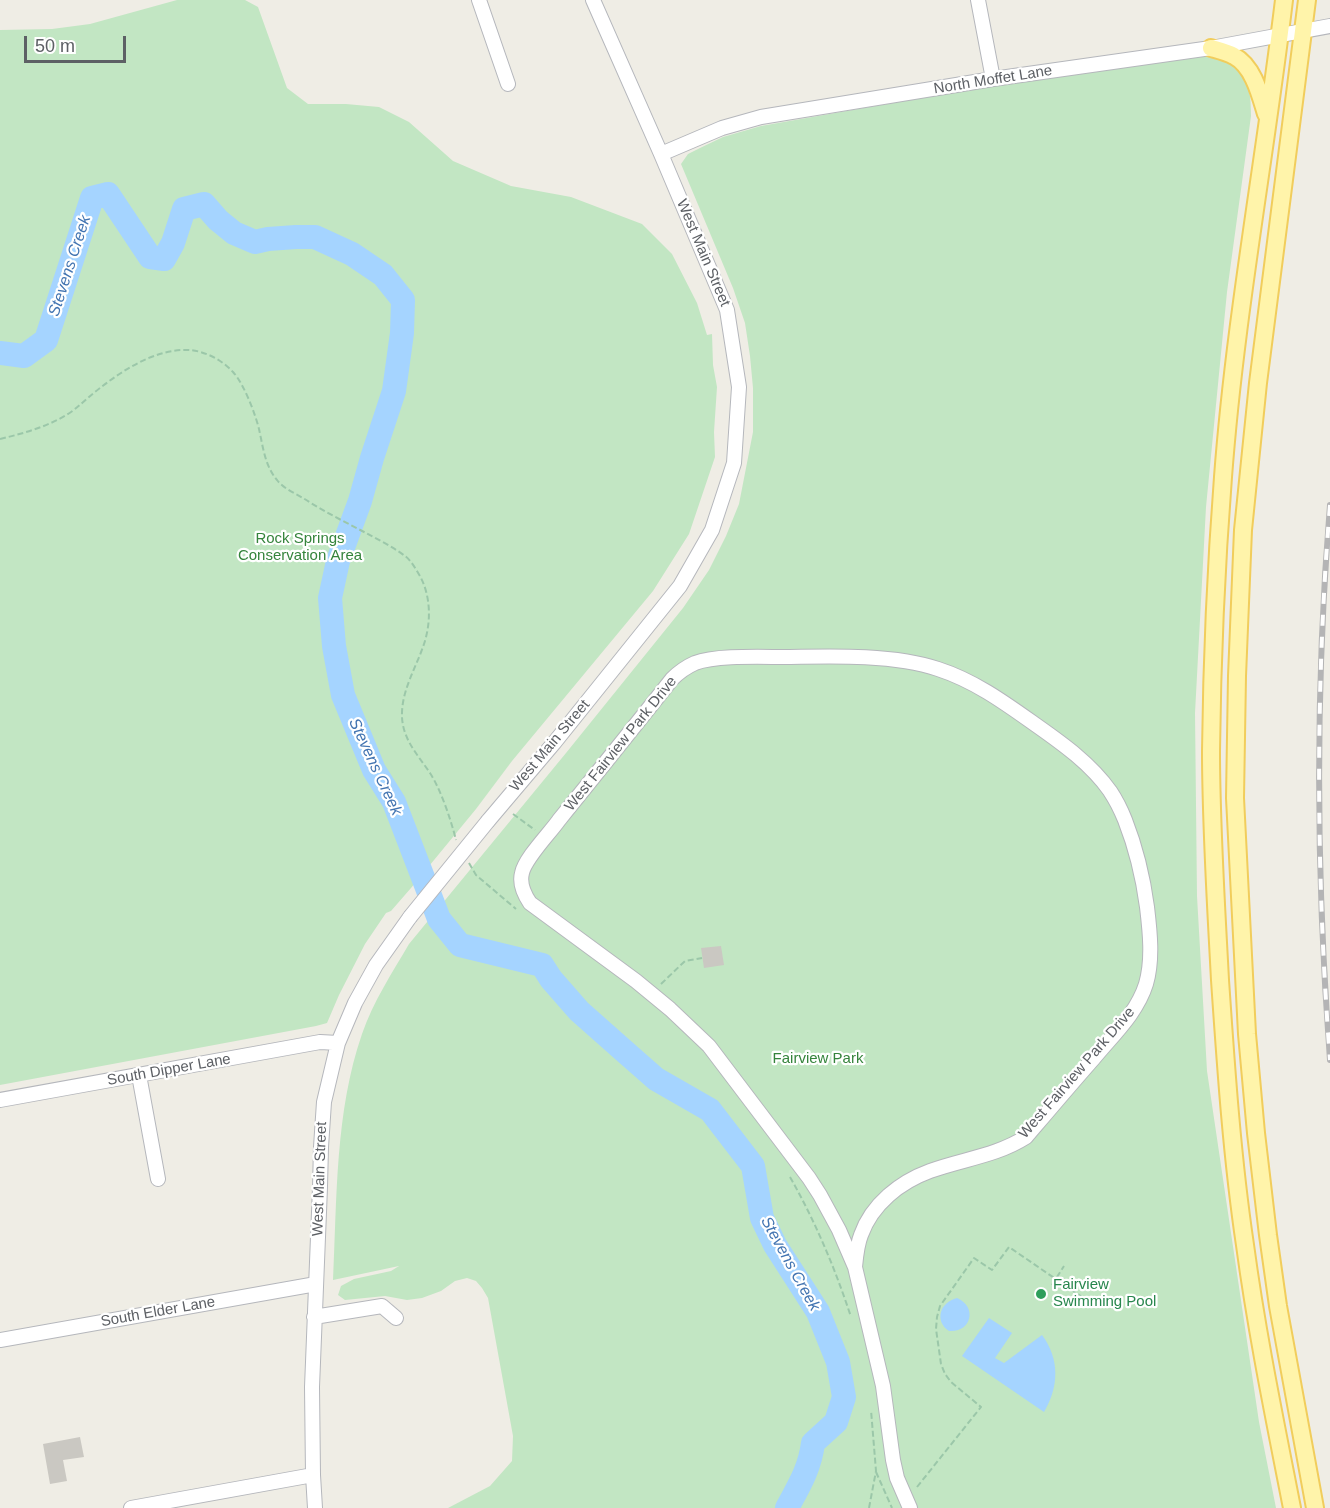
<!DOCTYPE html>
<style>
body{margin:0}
#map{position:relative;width:1330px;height:1508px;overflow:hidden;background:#efede5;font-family:Helvetica,sans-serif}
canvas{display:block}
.scale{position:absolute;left:24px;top:36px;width:102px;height:27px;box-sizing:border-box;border:3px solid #5d6065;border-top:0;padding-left:8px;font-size:18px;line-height:21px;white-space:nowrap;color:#5d6065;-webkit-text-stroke:4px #fff;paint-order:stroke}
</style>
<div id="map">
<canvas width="1330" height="1508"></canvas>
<div class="scale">50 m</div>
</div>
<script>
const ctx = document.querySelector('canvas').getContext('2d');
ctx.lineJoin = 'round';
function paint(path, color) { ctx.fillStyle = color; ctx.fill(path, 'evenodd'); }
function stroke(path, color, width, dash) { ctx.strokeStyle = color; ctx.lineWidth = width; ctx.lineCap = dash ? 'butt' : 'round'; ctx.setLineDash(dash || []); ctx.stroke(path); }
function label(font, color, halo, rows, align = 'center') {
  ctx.font = font + ' Helvetica,sans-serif'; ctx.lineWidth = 4.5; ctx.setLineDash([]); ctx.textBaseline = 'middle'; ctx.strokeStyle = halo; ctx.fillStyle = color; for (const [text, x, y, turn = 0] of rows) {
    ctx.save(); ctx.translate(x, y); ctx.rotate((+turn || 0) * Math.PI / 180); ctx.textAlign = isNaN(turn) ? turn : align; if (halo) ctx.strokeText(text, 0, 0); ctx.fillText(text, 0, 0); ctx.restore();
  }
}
const green = new Path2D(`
 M 177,0 L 245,0 L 258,7 L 287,88 L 308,104 L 346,104 L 379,107 L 409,122 L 453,161 L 511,186 L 571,197 L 642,224 L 672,254 L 697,303 L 707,335 L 712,334 L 713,365 L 717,387 L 714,432 L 715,457 L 689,534 L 653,591 L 512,761 L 476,809 L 411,888 L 391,911 L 386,913 L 365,944 L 339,995 L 327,1023 L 316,1026 L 0,1085 L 0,30 L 52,29 L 90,24 Z
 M 1208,56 C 1246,65 1251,79 1251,116 L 1227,292 L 1206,507 L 1195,713 L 1197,896 L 1207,1071 L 1259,1422 L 1276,1508 L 448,1508 L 490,1486 L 512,1461 L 513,1436 L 488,1298 L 482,1288 L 476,1281 L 467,1278 L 455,1281 L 441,1291 L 422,1298 L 407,1300 L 385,1296 L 345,1300 L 338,1295 L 341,1286 L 354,1279 L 391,1271 L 399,1266 L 333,1280 C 337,1198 335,1112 362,1034 C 373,1002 392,973 409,944 L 566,753 L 683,608 L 709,570 L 726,536 L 739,504 L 753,432 L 753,388 L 750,356 L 745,323 L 733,288 L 681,164 L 688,154 L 700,148 L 723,137 L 761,126 L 983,87 Z`);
const water = new Path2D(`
 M 957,1298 C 978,1307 971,1333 949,1331 C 934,1321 940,1302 957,1298 Z
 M 989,1318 L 1012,1333 L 995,1358 L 1004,1363 L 1042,1335 C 1060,1359 1059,1387 1044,1412 L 962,1356 Z`);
const river = new Path2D(`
 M 0,353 L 24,356 L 46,340 L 92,198 L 108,194 L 150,257 L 164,259 L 173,243 L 184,209 L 204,204 L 218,220 L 234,233 L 255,242 L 268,239 L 296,237 L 315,237 L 352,254 L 383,275 L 403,300 L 402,333 L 394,391 L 372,458 L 360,501 L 338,561 L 330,598 L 334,646 L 343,695 L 374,770 L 394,802 L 439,919 L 460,945 L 542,965 L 551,979 L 579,1011 L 623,1050 L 656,1079 L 710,1110 L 753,1166 L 762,1218 L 775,1245 L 818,1312 L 838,1362 L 844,1397 L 836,1422 L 813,1443 C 810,1468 799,1486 787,1508`);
const building = new Path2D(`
 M 721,946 L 724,965 L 704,968 L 701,948 Z
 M 80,1437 L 84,1457 L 63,1460 L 67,1481 L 50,1484 L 43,1444 Z`);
const path = new Path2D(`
 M 0,439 C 25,433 50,426 71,412 C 78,407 83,402 89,397 C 115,375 153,348 189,350 C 205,351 222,360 233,372 C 244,384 255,413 259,429 C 263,447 265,466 277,480 C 283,488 294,493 303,498 C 323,511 345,522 366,533 C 379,540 393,547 405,556 C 411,560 417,571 421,578 C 431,598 431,623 424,644 C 416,668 401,691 402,717 C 403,740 418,755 430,773 C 441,790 451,820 456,840
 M 513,814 L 535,830
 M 469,863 L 476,875 L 516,909
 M 661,984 L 685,961 L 702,958
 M 790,1177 C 815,1221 835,1268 851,1317
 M 1052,1285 L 1064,1266
 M 876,1472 L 892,1508
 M 917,1487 L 981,1407 L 951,1382 L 945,1374 L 941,1364 L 936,1329 L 937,1317 L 940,1306 L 974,1258 L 992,1270 L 1009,1247 L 1082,1297
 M 869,1508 L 876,1471 L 871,1410`);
const minor = new Path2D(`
 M 479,0 L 508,84
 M 978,0 L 993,79
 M 661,154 L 722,128 L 761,117 L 993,79 L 1211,48 L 1330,26
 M 488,821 L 554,743 L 680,586 L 712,530 L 734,463 L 739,387 L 727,310 L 661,154 L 593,0
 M 139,1075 L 158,1179
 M 0,1100 L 320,1042 L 338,1043
 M 855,1267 C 856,1257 857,1245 861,1235 C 872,1204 900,1182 930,1171 C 963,1159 996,1156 1026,1137 C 1049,1110 1071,1084 1094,1058 C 1113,1035 1137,1013 1146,984 C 1153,960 1150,932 1147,907 C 1143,877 1136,848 1125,820 C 1121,810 1116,800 1110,791 C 1091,764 1063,744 1036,725 C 1005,703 975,681 938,669 C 895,654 831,656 785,657 C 761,657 716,655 695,663 C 686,667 679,672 672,679 C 635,726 597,773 559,820 C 550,833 525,858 522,873 C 519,884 524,894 530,903 L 636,981 L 670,1009 L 709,1046 L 809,1178 L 820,1195 L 839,1230 L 855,1267 L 883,1386 L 893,1460 L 897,1478 L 910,1508
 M 314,1317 L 382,1306 L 396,1318
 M 0,1340 L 316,1284
 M 131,1508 L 313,1475
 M 315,1508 L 313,1475 L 312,1387 L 320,1187 L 321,1147 L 324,1102 L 338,1043 L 355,1003 L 376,965 L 410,917`);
const major = new Path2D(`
 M 1284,0 C 1265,159 1235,317 1223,477 C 1216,568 1212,659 1211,751 C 1211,827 1216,903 1220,980 C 1226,1068 1232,1157 1245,1245 C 1257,1334 1275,1421 1292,1508
 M 1307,0 L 1258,383 L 1243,530 L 1237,676 L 1235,798 L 1247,1034 L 1256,1133 L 1268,1235 L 1278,1306 L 1315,1508
 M 1211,48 C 1218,50 1227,52 1234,56 C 1253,66 1260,94 1266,114`);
const rail = new Path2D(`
 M 1330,505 C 1315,689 1316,875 1330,1060`);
const minorBridge = new Path2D(`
 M 410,917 L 488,821`);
const markers = [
 [1041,1294,6,"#2e9e5b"]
];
const streetNames = [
 ["North Moffet Lane",993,80,-9],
 ["West Main Street",703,253,67],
 ["West Fairview Park Drive",621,744,-51],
 ["West Main Street",550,746,-50],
 ["South Dipper Lane",169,1070,-10],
 ["West Fairview Park Drive",1077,1073,-49],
 ["West Main Street",320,1179,-88],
 ["South Elder Lane",158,1312,-10]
];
const parkNames = [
 ["Rock Springs",300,539],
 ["Conservation Area",300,556],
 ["Fairview Park",818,1059]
];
const leisureNames = [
 ["Fairview",1053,1285],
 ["Swimming Pool",1053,1302]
];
const waterNames = [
 ["Stevens Creek",70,266,-72],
 ["Stevens Creek",375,767,65],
 ["Stevens Creek",790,1264,61]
];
paint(green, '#c2e6c3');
paint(water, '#a5d4ff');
stroke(river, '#a5d4ff', 24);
paint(building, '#cac8c2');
stroke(minor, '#b5b7bc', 16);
stroke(major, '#f1cd5c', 20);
stroke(path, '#9bc7a9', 2, [6, 3]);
stroke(minor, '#fff', 14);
stroke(major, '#fff4aa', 16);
stroke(rail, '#b4b4b5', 6);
stroke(rail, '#fff', 4, [11]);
stroke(minorBridge, '#b5b7bc', 16, []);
stroke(minorBridge, '#fff', 14);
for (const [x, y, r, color] of markers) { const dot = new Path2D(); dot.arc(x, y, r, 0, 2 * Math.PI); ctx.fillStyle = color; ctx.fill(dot); stroke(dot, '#fff', 2); }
label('15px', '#5d6065', '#fff', streetNames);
label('15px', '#35843c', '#fff', parkNames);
label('15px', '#27864d', '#fff', leisureNames, 'left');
label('italic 16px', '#4274b1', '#fff', waterNames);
</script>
